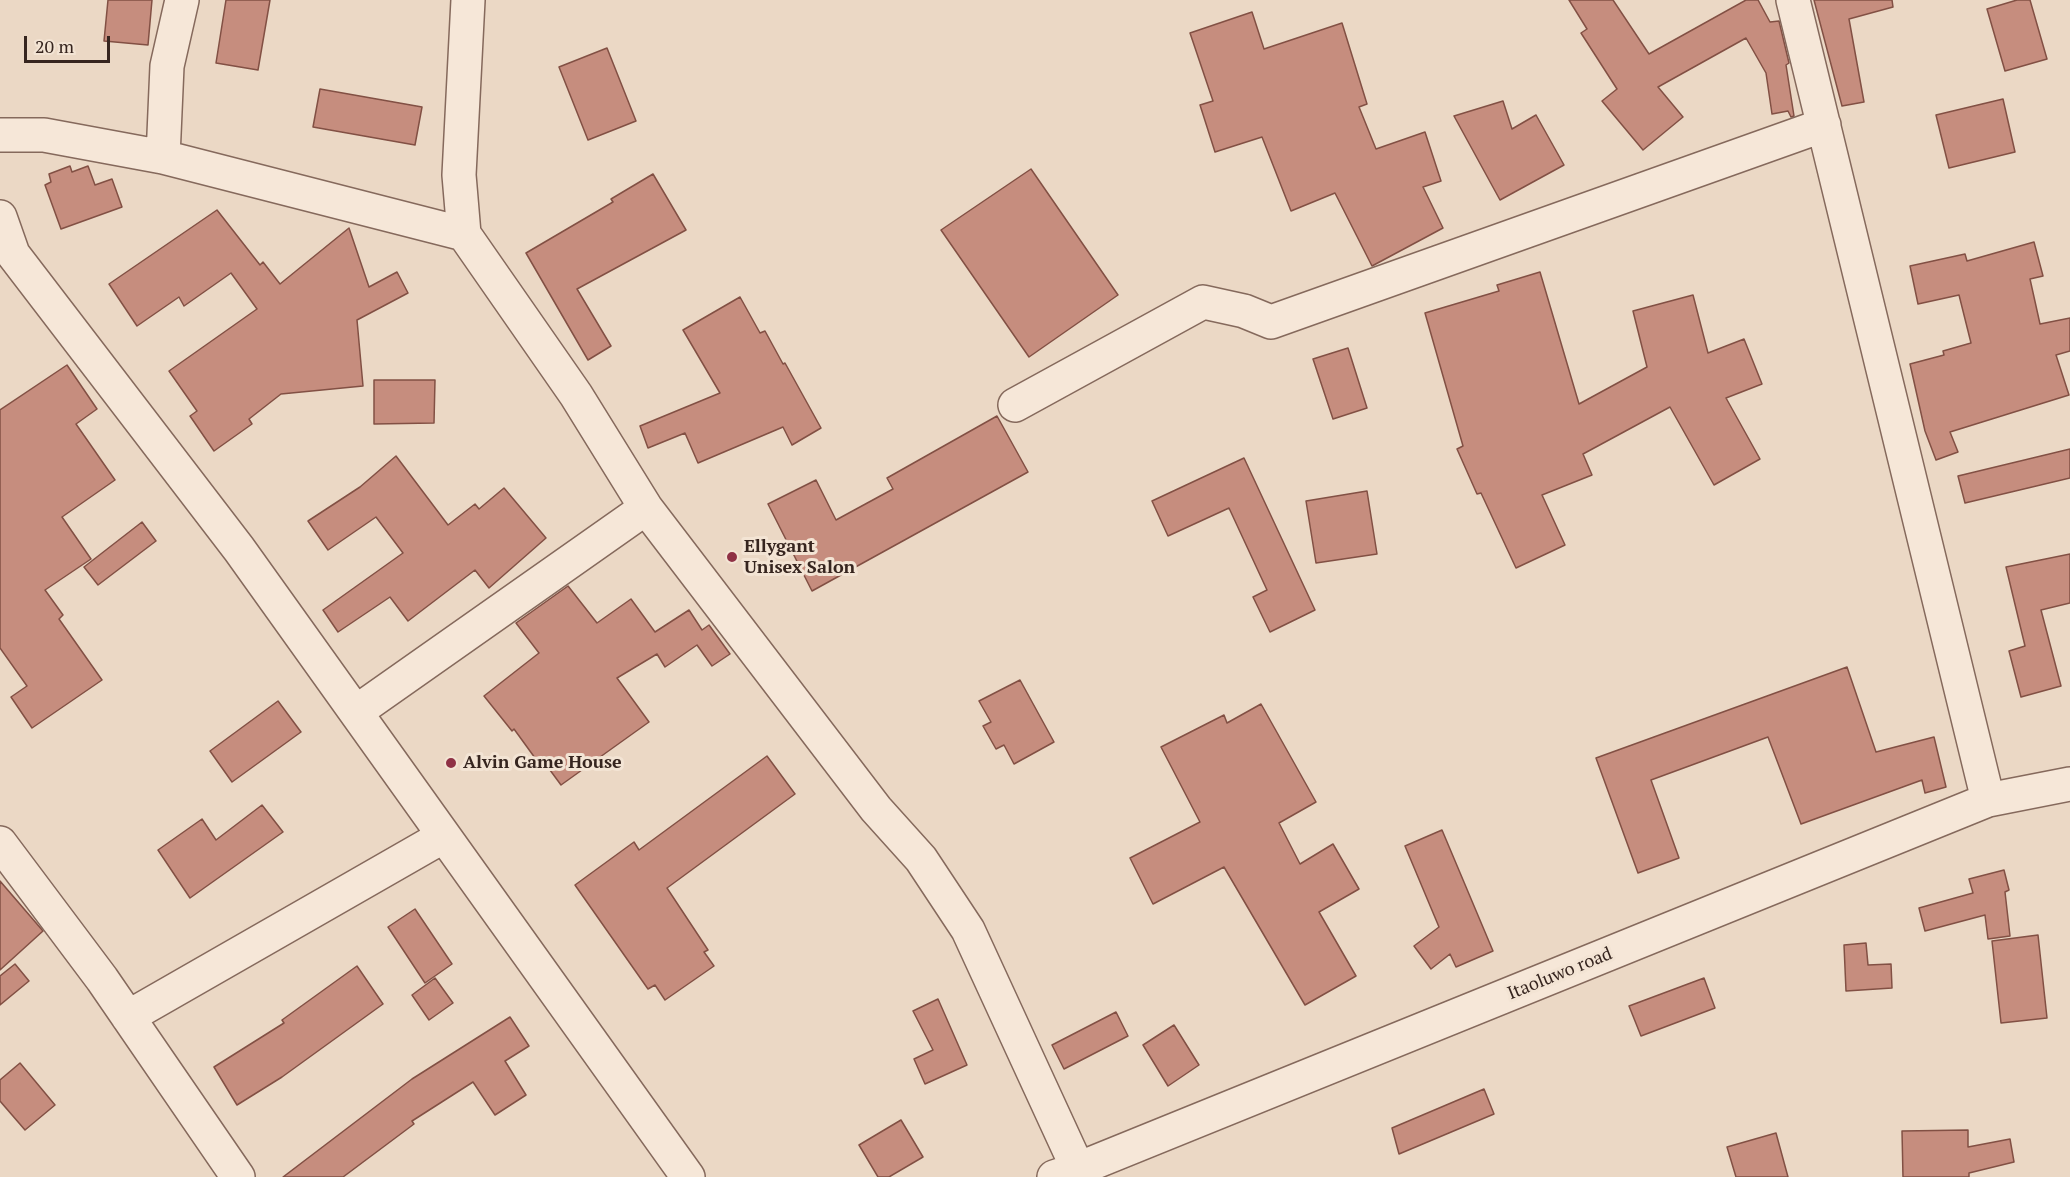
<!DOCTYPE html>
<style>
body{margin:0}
#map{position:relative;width:2070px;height:1177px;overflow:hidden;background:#ebd8c5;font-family:"PT Serif",serif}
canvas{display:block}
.scale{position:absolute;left:24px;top:36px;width:86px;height:27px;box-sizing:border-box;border:3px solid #36251f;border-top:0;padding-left:8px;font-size:18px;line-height:21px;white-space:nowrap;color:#36251f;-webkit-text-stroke:4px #f3e4d4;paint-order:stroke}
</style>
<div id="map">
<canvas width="2070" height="1177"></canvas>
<div class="scale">20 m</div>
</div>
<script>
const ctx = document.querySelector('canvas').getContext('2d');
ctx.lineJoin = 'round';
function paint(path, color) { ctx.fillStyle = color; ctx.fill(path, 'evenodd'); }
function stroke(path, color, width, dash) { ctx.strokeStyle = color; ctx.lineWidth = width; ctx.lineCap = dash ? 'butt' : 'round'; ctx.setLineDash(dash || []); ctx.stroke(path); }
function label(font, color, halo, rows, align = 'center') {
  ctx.font = font + ' "PT Serif",serif'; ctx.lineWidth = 6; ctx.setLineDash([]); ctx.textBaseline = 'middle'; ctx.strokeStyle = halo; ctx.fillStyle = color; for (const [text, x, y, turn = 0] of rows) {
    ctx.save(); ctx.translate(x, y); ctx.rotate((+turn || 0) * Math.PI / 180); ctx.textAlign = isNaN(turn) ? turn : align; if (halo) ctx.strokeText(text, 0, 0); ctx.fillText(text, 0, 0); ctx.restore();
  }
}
const building = new Path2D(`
 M 108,0 L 152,0 L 148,45 L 104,41 Z
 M 226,0 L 270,0 L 258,70 L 216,63 Z
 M 1569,0 L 1613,0 L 1649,54 L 1746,0 L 1758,0 L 1770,22 L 1779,21 L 1789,63 L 1786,65 L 1794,116 L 1791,117 L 1788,111 L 1772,114 L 1766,73 L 1746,38 L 1658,87 L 1683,117 L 1643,150 L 1602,101 L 1617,89 L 1581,33 L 1587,29 Z
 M 1814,0 L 1892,0 L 1893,7 L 1849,19 L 1864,102 L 1842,106 Z
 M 2017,0 L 2030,0 L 2047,59 L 2005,71 L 1987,9 Z
 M 1252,12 L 1264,49 L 1342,23 L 1367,104 L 1359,107 L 1376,149 L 1425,132 L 1441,181 L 1423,187 L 1443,228 L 1372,266 L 1335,193 L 1291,211 L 1262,137 L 1215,152 L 1200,105 L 1213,101 L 1190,33 Z
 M 607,48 L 636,121 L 588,140 L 559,67 Z
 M 320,89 L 422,107 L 415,145 L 313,127 Z
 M 2003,99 L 2015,152 L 1949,168 L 1936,115 Z
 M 1503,101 L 1512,129 L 1536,115 L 1564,165 L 1500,200 L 1454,116 Z
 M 70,166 L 72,172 L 88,166 L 95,185 L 112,179 L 122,207 L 61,229 L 45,185 L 51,182 L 49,174 Z
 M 1031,169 L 1118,295 L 1029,357 L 941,230 Z
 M 653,174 L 686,230 L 577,289 L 611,346 L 588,360 L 526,253 L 613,202 L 611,199 Z
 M 217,210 L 260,265 L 263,262 L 280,284 L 349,228 L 369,287 L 397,272 L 408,293 L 357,320 L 363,386 L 281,394 L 249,419 L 252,424 L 214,451 L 190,416 L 197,411 L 169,371 L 257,309 L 231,273 L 184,306 L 179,297 L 137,326 L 109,284 Z
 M 2034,242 L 2043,276 L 2030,279 L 2040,324 L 2070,318 L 2070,351 L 2056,355 L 2069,395 L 1950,432 L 1958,452 L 1936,460 L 1925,431 L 1910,364 L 1944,355 L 1943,351 L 1971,343 L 1959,295 L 1918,304 L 1910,266 L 1965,254 L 1967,261 Z
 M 1540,272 L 1579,404 L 1647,367 L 1633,311 L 1693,295 L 1708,353 L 1744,339 L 1762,384 L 1726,398 L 1760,459 L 1714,485 L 1670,407 L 1583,454 L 1592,475 L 1542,495 L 1565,545 L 1516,568 L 1481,493 L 1477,494 L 1457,449 L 1463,446 L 1425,313 L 1499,291 L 1497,285 Z
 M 740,297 L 760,333 L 765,331 L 783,364 L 785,363 L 821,428 L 792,445 L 783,427 L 698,463 L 685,433 L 648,448 L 640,426 L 720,393 L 683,330 Z
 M 1348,348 L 1367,408 L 1333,419 L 1313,359 Z
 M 67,365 L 97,409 L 76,424 L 115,480 L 62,517 L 91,559 L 45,590 L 63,615 L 59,619 L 102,680 L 32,728 L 11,697 L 27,686 L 0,648 L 0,410 Z
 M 374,380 L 435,380 L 434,423 L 374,424 Z
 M 997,416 L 1028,472 L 812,591 L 768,504 L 816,480 L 836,520 L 893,489 L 887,478 Z
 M 2070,449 L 2070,478 L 1965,503 L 1958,476 Z
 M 396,456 L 448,525 L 475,504 L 479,509 L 504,488 L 546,538 L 489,588 L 475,570 L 408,621 L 390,597 L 338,632 L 323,610 L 403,553 L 376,517 L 328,550 L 308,521 L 360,487 Z
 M 1244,458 L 1315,610 L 1270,632 L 1253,597 L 1267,590 L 1229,508 L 1168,536 L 1152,501 Z
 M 1367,491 L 1377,554 L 1316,563 L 1306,501 Z
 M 142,522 L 156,541 L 98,585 L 84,567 Z
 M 2070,554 L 2070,603 L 2041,610 L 2061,686 L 2021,697 L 2009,651 L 2025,646 L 2006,567 Z
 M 568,586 L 597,623 L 631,599 L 655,632 L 689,610 L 702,630 L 709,625 L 730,654 L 712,666 L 697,645 L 665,667 L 657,654 L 617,678 L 649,722 L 561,785 L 547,766 L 543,769 L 514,729 L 512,731 L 484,696 L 539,653 L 516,623 Z
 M 1847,667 L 1876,752 L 1934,737 L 1946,787 L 1925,793 L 1922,780 L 1801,824 L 1768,737 L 1651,780 L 1679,858 L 1638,873 L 1596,758 Z
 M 1020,680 L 1054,742 L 1014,764 L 1004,745 L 996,749 L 983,726 L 991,722 L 979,701 Z
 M 278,701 L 301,732 L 232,782 L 210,751 Z
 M 1261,704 L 1316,802 L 1279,823 L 1300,864 L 1333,844 L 1359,889 L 1319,912 L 1356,976 L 1305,1005 L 1224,867 L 1153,904 L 1130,858 L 1200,822 L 1161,747 L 1224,715 L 1227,723 Z
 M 767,756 L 795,794 L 667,888 L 708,950 L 704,952 L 714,966 L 665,1000 L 655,985 L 648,989 L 575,885 L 634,842 L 639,850 Z
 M 262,805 L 283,832 L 190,898 L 158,850 L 202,819 L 216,840 Z
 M 1442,830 L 1493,951 L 1456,967 L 1450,954 L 1431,969 L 1414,946 L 1439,927 L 1405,846 Z
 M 2004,870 L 2009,890 L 2005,892 L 2010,936 L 1988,939 L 1985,915 L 1925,931 L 1919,908 L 1973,893 L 1969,879 Z
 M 0,881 L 43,931 L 0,970 Z
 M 415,909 L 452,964 L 425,983 L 388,927 Z
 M 2038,935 L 2047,1018 L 2001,1023 L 1992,941 Z
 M 1866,943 L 1868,965 L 1891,964 L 1892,988 L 1846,991 L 1844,945 Z
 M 15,964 L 29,981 L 0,1005 L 0,976 Z
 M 357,966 L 383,1004 L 282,1077 L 237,1105 L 214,1067 L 284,1023 L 282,1020 Z
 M 435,978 L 453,1003 L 429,1020 L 412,995 Z
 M 1704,978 L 1715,1008 L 1641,1036 L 1629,1006 Z
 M 938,999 L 967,1065 L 925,1084 L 914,1059 L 933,1050 L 913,1011 Z
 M 1116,1012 L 1128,1036 L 1064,1069 L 1052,1045 Z
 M 510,1017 L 529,1046 L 505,1061 L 526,1095 L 495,1115 L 473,1082 L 412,1121 L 414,1124 L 343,1177 L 283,1177 L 412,1079 Z
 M 1174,1025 L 1199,1065 L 1168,1086 L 1143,1045 Z
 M 20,1063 L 55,1105 L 25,1130 L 0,1101 L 0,1080 Z
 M 1484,1089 L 1494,1114 L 1399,1154 L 1392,1128 Z
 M 901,1120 L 923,1157 L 889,1177 L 878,1177 L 859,1145 Z
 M 1968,1130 L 1968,1147 L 2010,1139 L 2014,1162 L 1969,1173 L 1969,1177 L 1903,1177 L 1902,1131 Z
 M 1776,1133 L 1788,1177 L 1736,1177 L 1727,1147 Z`);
const minor = new Path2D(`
 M 1793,0 L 1988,800
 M 0,135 L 44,135 L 163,157 L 464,234 L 576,395 L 646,508 L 876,809 L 921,859 L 968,930 L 1078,1169
 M 163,157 L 167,66 L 182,0
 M 0,217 L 13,254 L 239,549 L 688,1177
 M 464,234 L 459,175 L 468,0
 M 1015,405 L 1203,302 L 1244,311 L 1271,322 L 1824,125
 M 356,712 L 646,508
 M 0,843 L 102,979 L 238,1177
 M 128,1017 L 444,836
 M 1054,1177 L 1078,1169 L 1988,800 L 2070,784`);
const markers = [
 [732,557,6,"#8f3145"],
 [451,763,6,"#8f3145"]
];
const poiNames = [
 ["Ellygant",744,547],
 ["Unisex Salon",744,568],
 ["Alvin Game House",463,763]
];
const streetNames = [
 ["Itaoluwo road",1560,974,-22]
];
paint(building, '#c68d7e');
stroke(building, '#825044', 1.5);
stroke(minor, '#85695c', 36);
stroke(minor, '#f6e7d8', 33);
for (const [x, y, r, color] of markers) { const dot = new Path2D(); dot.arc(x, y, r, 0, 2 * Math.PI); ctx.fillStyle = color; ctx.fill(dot); stroke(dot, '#f3e4d4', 2); }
label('bold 18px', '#36251f', '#f3e4d4', poiNames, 'left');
label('18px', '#36251f', '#f3e4d4', streetNames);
</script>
